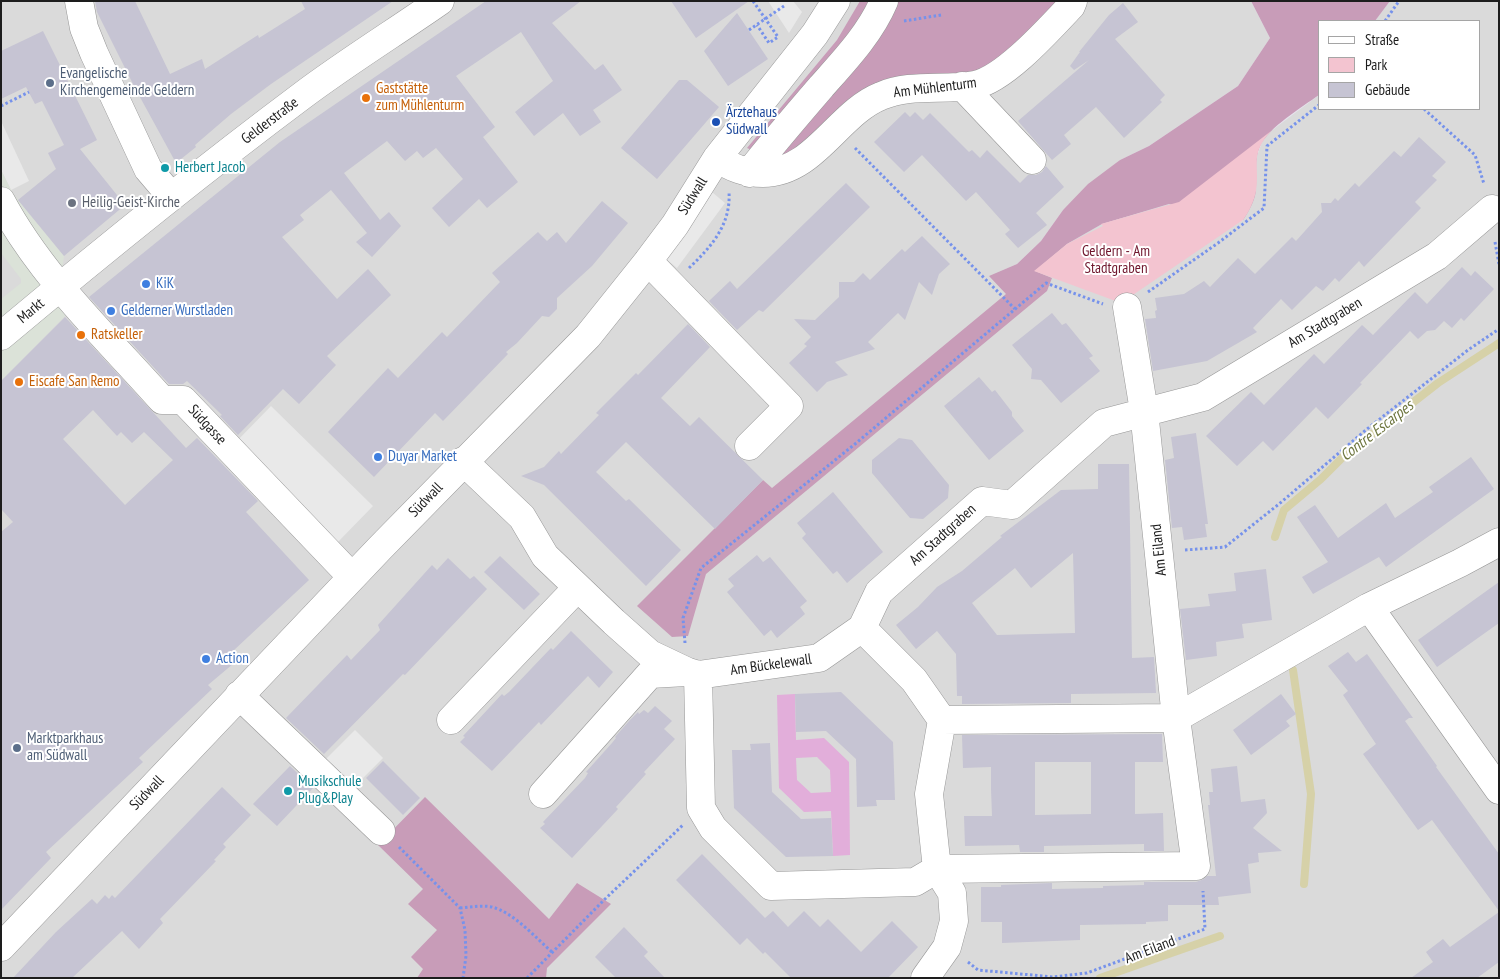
<!DOCTYPE html>
<meta charset="utf-8">
<style>
body{margin:0}
#map{position:relative;width:1500px;height:979px;overflow:hidden;background:#e6e3ed;font-family:"PT Sans Narrow",sans-serif}
canvas{display:block}
.frame{position:absolute;inset:0;border:2px solid #1d1d1d;pointer-events:none}
.legend{position:absolute;left:1318px;top:20px;width:162px;height:90px;box-sizing:border-box;background:#fff;border:1px solid #a5a5a5;margin:0;padding:6px 9px;list-style:none;font-size:15px;color:#1d1d1d}
.legend li{display:flex;align-items:center;gap:10px;height:25px}
.legend b{width:25px;border:1px solid #a5a5a5}
</style>
<div id="map">
<canvas width="1500" height="979"></canvas>
<div class="frame"></div>
<ul class="legend">
<li><b style="height:6px;background:#fff"></b>Straße</li>
<li><b style="height:14px;background:#f3c4d0"></b>Park</li>
<li><b style="height:14px;background:#c6c4d3"></b>Gebäude</li>
</ul>
</div>
<script>
const ctx = document.querySelector('canvas').getContext('2d');
ctx.lineJoin = 'round';
function paint(path, color) { ctx.fillStyle = color; ctx.fill(path, 'evenodd'); }
function stroke(path, color, width, dash) { ctx.strokeStyle = color; ctx.lineWidth = width; ctx.lineCap = dash ? 'butt' : 'round'; ctx.setLineDash(dash || []); ctx.stroke(path); }
function label(font, color, halo, rows, align = 'center') {
  ctx.font = font + ' "PT Sans Narrow",sans-serif'; ctx.lineWidth = 4; ctx.setLineDash([]); ctx.textBaseline = 'middle'; ctx.strokeStyle = halo; ctx.fillStyle = color; for (const [text, x, y, turn = 0] of rows) {
    ctx.save(); ctx.translate(x, y); ctx.rotate((+turn || 0) * Math.PI / 180); ctx.textAlign = isNaN(turn) ? turn : align; if (halo) ctx.strokeText(text, 0, 0); ctx.fillText(text, 0, 0); ctx.restore();
  }
}
const residential = new Path2D(`
 M 1,1 L 1251,1 L 1270,38 L 1238,86 L 1149,146 L 1120,160 L 1063,210 L 1041,241 L 1017,264 L 990,276 L 1067,244 L 1102,224 L 1169,204 L 1203,211 L 1233,226 L 1243,220 L 1253,200 L 1257,156 L 1263,139 L 1271,131 L 1319,95 L 1319,109 L 1479,109 L 1479,21 L 1375,21 L 1390,1 L 1499,1 L 1499,978 L 1,978 Z`);
const grass = new Path2D(`
 M 795,694 L 796,740 L 824,738 L 849,762 L 850,855 L 833,856 L 831,811 L 804,812 L 779,788 L 777,695 ZM 817,757 L 830,770 L 831,792 L 811,793 L 797,780 L 796,758 Z`);
const forest = new Path2D(`
 M 860,1 L 878,1 L 754,151 L 747,148 L 837,40 Z
 M 893,1 L 1062,1 L 986,72 L 925,80 L 784,160 L 775,153 Z
 M 1251,1 L 1390,1 L 1375,21 L 1319,21 L 1319,95 C 1302,107 1268,128 1260,146 C 1254,159 1257,174 1256,188 C 1256,199 1249,211 1243,220 L 1169,204 L 1102,224 L 1067,244 L 1035,271 L 1052,278 L 1047,291 L 706,574 L 688,636 L 672,637 L 637,606 L 763,480 L 772,488 L 1006,294 L 989,276 L 1017,264 L 1041,241 L 1063,210 L 1088,184 L 1120,160 L 1149,146 L 1238,86 L 1270,38 Z
 M 425,797 L 549,919 L 577,883 L 611,904 L 547,968 L 546,978 L 417,978 L 423,969 L 411,957 L 437,930 L 408,904 L 423,889 L 378,845 Z`);
const park = new Path2D(`
 M 1271,131 C 1249,155 1260,164 1256,191 C 1254,201 1249,212 1243,220 L 1121,303 L 1034,271 L 1067,244 L 1103,226 L 1101,224 L 1179,202 Z`);
const parking = new Path2D(`
 M 768,1 L 793,1 L 802,12 L 789,33 Z
 M 1,121 L 29,181 L 11,190 L 1,170 Z
 M 712,192 L 725,203 L 677,268 L 664,257 Z
 M 271,406 L 373,506 L 338,542 L 235,443 Z
 M 355,730 L 383,758 L 349,792 L 321,764 Z`);
const plaza = new Path2D(`
 M 1,170 L 11,190 L 18,200 L 64,256 L 60,286 L 71,310 L 1,381 L 1,299 L 21,283 L 21,279 L 1,253 Z`);
const stream = new Path2D(`
 M 1275,537 L 1284,510 L 1321,479 L 1343,457 L 1438,383 L 1499,343
 M 1293,670 L 1311,794 L 1304,884
 M 1100,978 L 1220,936`);
const building = new Path2D(`
 M 95,1 L 135,1 L 170,74 L 202,59 L 205,69 L 258,35 L 259,38 L 305,9 L 301,1 L 393,1 L 271,84 L 231,114 L 195,145 L 196,147 L 176,163 L 135,88 L 97,12 Z
 M 486,1 L 581,1 L 552,23 L 595,70 L 603,64 L 622,90 L 593,110 L 601,122 L 580,136 L 563,113 L 534,136 L 515,112 L 553,81 L 521,32 L 456,76 L 495,127 L 483,137 L 518,182 L 487,208 L 479,199 L 449,227 L 432,208 L 463,179 L 436,148 L 423,158 L 417,151 L 405,161 L 387,141 L 344,173 L 380,220 L 389,212 L 401,226 L 372,257 L 356,242 L 367,233 L 331,190 L 300,215 L 304,220 L 282,237 L 337,299 L 368,269 L 391,295 L 327,356 L 336,365 L 299,404 L 283,389 L 238,435 L 220,416 L 222,415 L 187,381 L 183,384 L 169,384 L 89,297 L 280,142 Z
 M 671,1 L 749,1 L 696,38 Z
 M 1123,3 L 1138,22 L 1115,39 L 1165,95 L 1160,100 L 1162,102 L 1124,138 L 1096,107 L 1064,135 L 1071,144 L 1052,160 L 1018,121 L 1089,60 L 1074,70 L 1070,66 L 1080,52 L 1079,52 L 1109,15 Z
 M 737,13 L 768,59 L 728,86 L 704,51 Z
 M 43,31 L 97,140 L 80,149 L 125,205 L 64,256 L 18,200 L 56,169 L 48,153 L 64,145 L 42,101 L 35,104 L 26,87 L 1,99 L 1,51 Z
 M 679,80 L 687,80 L 719,107 L 657,179 L 621,148 Z
 M 905,112 L 910,117 L 915,112 L 923,120 L 930,113 L 969,152 L 972,150 L 980,158 L 987,150 L 1020,183 L 1028,175 L 1036,175 L 1042,172 L 1046,166 L 1064,187 L 1036,213 L 1047,225 L 1018,248 L 1005,234 L 1010,230 L 976,192 L 966,201 L 922,155 L 904,172 L 874,142 Z
 M 1419,137 L 1446,162 L 1432,176 L 1437,180 L 1415,202 L 1421,208 L 1364,267 L 1359,261 L 1339,282 L 1335,278 L 1323,291 L 1316,286 L 1292,310 L 1281,299 L 1253,328 L 1257,332 L 1207,361 L 1153,371 L 1145,319 L 1156,318 L 1155,311 L 1157,310 L 1155,298 L 1184,294 L 1204,281 L 1210,287 L 1238,258 L 1255,274 L 1292,237 L 1296,241 L 1322,212 L 1321,203 L 1331,203 L 1335,198 L 1338,201 L 1355,183 L 1359,187 L 1394,151 L 1401,157 Z
 M 846,183 L 870,207 L 763,312 L 759,310 L 737,330 L 709,301 L 730,281 L 737,289 Z
 M 602,201 L 628,223 L 592,266 L 557,298 L 557,309 L 549,317 L 542,316 L 517,343 L 506,352 L 508,354 L 443,421 L 435,413 L 374,477 L 328,432 L 388,368 L 398,378 L 442,332 L 447,337 L 500,282 L 492,273 L 538,232 L 547,241 L 557,232 L 566,243 Z
 M 922,236 L 950,264 L 939,274 L 932,295 L 919,282 L 905,320 L 898,313 L 868,342 L 875,349 L 835,362 L 848,375 L 827,382 L 817,392 L 789,363 L 807,346 L 804,344 L 811,337 L 794,319 L 815,320 L 839,297 L 839,282 L 854,282 L 863,273 L 870,280 L 902,249 L 905,252 Z
 M 1462,267 L 1471,276 L 1475,271 L 1494,289 L 1464,321 L 1461,318 L 1452,328 L 1444,321 L 1435,330 L 1427,331 L 1418,339 L 1410,331 L 1360,383 L 1362,384 L 1328,419 L 1316,407 L 1273,451 L 1263,441 L 1237,466 L 1206,436 L 1251,392 L 1264,405 L 1314,354 L 1324,364 L 1362,325 L 1373,335 L 1415,292 L 1427,304 Z
 M 1052,313 L 1062,325 L 1066,323 L 1093,356 L 1089,358 L 1100,371 L 1061,403 L 1041,380 L 1031,379 L 1032,369 L 1012,345 Z
 M 65,317 L 186,448 L 197,438 L 258,501 L 246,512 L 309,580 L 233,651 L 240,658 L 208,685 L 212,689 L 139,758 L 143,762 L 46,852 L 51,858 L 1,910 L 1,532 L 13,522 L 1,509 L 1,381 ZM 93,410 L 117,436 L 121,432 L 132,443 L 144,432 L 173,460 L 125,505 L 63,439 Z
 M 688,324 L 710,347 L 661,398 L 690,426 L 699,417 L 763,480 L 715,529 L 626,442 L 596,472 L 626,501 L 629,499 L 681,550 L 646,586 L 544,485 L 521,476 L 544,467 L 559,451 L 561,454 L 599,415 L 596,413 L 636,373 L 638,375 Z
 M 979,377 L 992,392 L 995,390 L 1012,412 L 1012,416 L 1024,431 L 989,460 L 944,406 Z
 M 1196,433 L 1208,524 L 1205,524 L 1207,537 L 1184,540 L 1182,527 L 1172,528 L 1165,460 L 1174,458 L 1171,437 Z
 M 899,438 L 912,440 L 949,485 L 948,498 L 923,519 L 910,518 L 872,473 L 872,460 Z
 M 1471,457 L 1494,489 L 1386,567 L 1379,557 L 1313,594 L 1302,577 L 1328,562 L 1297,517 L 1315,505 L 1338,538 L 1386,503 L 1395,518 L 1433,492 L 1429,487 Z
 M 1098,464 L 1129,464 L 1132,658 L 1154,657 L 1156,693 L 1071,694 L 1071,703 L 962,704 L 962,696 L 957,696 L 956,654 L 937,631 L 916,649 L 896,625 L 918,607 L 937,587 L 962,571 L 1002,537 L 1000,536 L 1061,490 L 1098,489 ZM 1073,553 L 1075,633 L 997,635 L 972,603 L 1015,568 L 1031,588 Z
 M 833,492 L 883,552 L 847,583 L 837,571 L 833,574 L 802,538 L 806,534 L 797,523 Z
 M 757,555 L 763,562 L 770,557 L 807,601 L 800,607 L 805,614 L 777,638 L 771,630 L 764,636 L 727,592 L 734,586 L 728,579 Z
 M 500,556 L 540,594 L 524,610 L 484,572 Z
 M 448,558 L 470,579 L 474,576 L 487,589 L 405,675 L 403,674 L 324,754 L 286,718 L 347,655 L 351,660 L 380,630 L 378,625 L 432,565 L 437,570 Z
 M 1266,569 L 1272,620 L 1242,624 L 1244,638 L 1216,642 L 1217,656 L 1186,660 L 1180,609 L 1210,606 L 1208,594 L 1236,591 L 1234,573 Z
 M 1499,582 L 1499,623 L 1437,667 L 1418,640 Z
 M 571,631 L 613,672 L 599,688 L 588,676 L 541,725 L 539,722 L 492,771 L 460,742 L 465,737 L 463,736 L 502,694 L 504,696 L 509,692 L 551,648 L 553,650 Z
 M 1348,652 L 1356,662 L 1367,654 L 1413,718 L 1409,718 L 1405,721 L 1437,766 L 1436,767 L 1499,854 L 1499,911 L 1432,820 L 1418,830 L 1363,754 L 1376,744 L 1343,695 L 1348,691 L 1328,666 Z
 M 841,692 L 893,742 L 895,800 L 876,800 L 877,806 L 857,807 L 856,759 L 826,731 L 796,732 L 795,694 Z
 M 1281,694 L 1296,714 L 1286,721 L 1290,726 L 1251,755 L 1233,730 Z
 M 655,706 L 672,721 L 664,729 L 675,739 L 644,772 L 646,774 L 616,807 L 618,809 L 572,858 L 540,828 L 545,824 L 543,822 L 585,778 L 588,773 L 586,772 L 612,743 L 616,738 L 615,737 L 630,720 L 638,712 L 639,714 L 644,710 L 648,713 Z
 M 1162,734 L 1163,762 L 1135,762 L 1135,814 L 1163,813 L 1164,851 L 1144,851 L 1144,844 L 1044,846 L 1044,852 L 1020,852 L 1019,845 L 965,846 L 964,816 L 992,816 L 991,789 L 991,767 L 963,768 L 962,735 ZM 1035,762 L 1091,762 L 1091,814 L 1035,815 Z
 M 770,743 L 772,792 L 801,819 L 831,818 L 833,856 L 786,857 L 734,808 L 732,750 L 751,750 L 750,744 Z
 M 383,761 L 420,798 L 403,815 L 366,778 Z
 M 290,766 L 313,788 L 277,826 L 253,804 Z
 M 1237,766 L 1241,802 L 1265,799 L 1267,813 L 1253,828 L 1282,851 L 1258,853 L 1259,862 L 1248,864 L 1251,893 L 1218,897 L 1219,905 L 1168,905 L 1168,921 L 1146,922 L 1146,924 L 1080,925 L 1080,940 L 1002,943 L 1002,922 L 981,922 L 981,887 L 1001,887 L 1001,885 L 1052,883 L 1052,889 L 1103,888 L 1103,886 L 1144,885 L 1144,882 L 1196,882 L 1204,879 L 1207,876 L 1216,876 L 1208,805 L 1210,805 L 1209,792 L 1213,792 L 1211,769 Z
 M 222,787 L 251,815 L 223,844 L 226,847 L 214,860 L 216,861 L 160,919 L 163,923 L 139,949 L 122,931 L 72,978 L 13,978 L 56,932 L 92,899 L 97,904 L 105,895 L 109,899 L 112,895 L 115,898 Z
 M 702,854 L 765,918 L 773,911 L 788,927 L 804,911 L 820,927 L 828,919 L 861,952 L 892,921 L 918,947 L 888,978 L 791,978 L 765,952 L 763,954 L 747,938 L 740,945 L 676,880 Z
 M 1499,912 L 1499,962 L 1477,978 L 1411,978 L 1433,962 L 1426,952 L 1443,939 L 1450,947 Z
 M 624,927 L 648,952 L 644,956 L 665,978 L 616,978 L 595,957 Z`);
const path = new Path2D(`
 M 753,1 L 778,37 L 769,43 L 757,25
 M 904,21 L 941,15
 M 1385,21 L 1399,1
 M 749,30 L 784,6
 M 1,106 L 29,92
 M 1424,109 L 1475,155 L 1484,184
 M 855,148 L 1015,309
 M 1495,242 L 1499,264
 M 689,268 C 711,247 731,225 729,192
 M 1148,292 L 1218,243 L 1264,208 L 1267,146 L 1319,105
 M 1185,550 L 1225,547 L 1279,504 L 1367,429 L 1468,350 L 1499,329
 M 685,643 L 683,618 L 701,568 L 855,444 L 1046,283 L 1103,304
 M 399,847 L 460,908 L 465,930 L 466,956 L 463,978
 M 460,908 C 471,907 482,905 492,907 C 513,912 536,938 552,952
 M 968,962 L 978,970 L 1053,977 L 1087,973 L 1205,929 L 1203,891
 M 527,978 L 605,899 L 683,825`);
const minor = new Path2D(`
 M 79,1 L 84,28 L 94,53 L 148,169 L 171,196
 M 962,86 L 1032,160
 M 717,158 C 732,168 745,173 763,173 C 814,173 838,113 881,96 C 911,83 944,91 975,85 C 1005,79 1050,28 1071,6 L 1073,1
 M 749,173 C 772,144 796,116 821,87 C 844,61 870,34 884,1
 M 1,201 C 41,276 106,337 162,400 L 183,400 L 352,577
 M 648,261 L 789,406 L 749,446
 M 1,336 C 100,253 200,172 303,95 C 347,62 394,33 440,1
 M 463,461 L 522,517 L 545,556 L 614,622 L 650,654 L 688,672 L 698,675 L 819,658 L 862,628 L 914,680 L 942,720 L 929,794 L 937,869 L 952,893 L 954,921 L 947,947 L 925,978
 M 1369,607 L 1499,790
 M 862,628 L 879,592 L 982,501 L 1012,505 L 1104,423 L 1203,397 L 1437,256 L 1492,209
 M 698,675 L 701,808 L 713,828 L 771,886 L 915,882 L 937,869 L 1196,866 L 1176,718 L 1144,411 L 1127,307
 M 239,695 L 381,831
 M 451,720 L 577,588
 M 942,720 L 1176,718 L 1369,607 L 1460,563 L 1499,542
 M 543,794 L 650,674 L 686,672
 M 1,947 L 380,548 L 588,336 L 648,261 L 675,225 L 717,158 L 815,34 L 836,1`);
const markers = [
 [50,83,5,"#5c6f8a"],
 [366,98,5,"#e8710a"],
 [716,122,5,"#1a4fb4"],
 [165,168,5,"#0f9aa8"],
 [72,203,5,"#6b7280"],
 [146,284,5,"#3f7fe0"],
 [111,311,5,"#3f7fe0"],
 [81,335,5,"#e8710a"],
 [19,382,5,"#e8710a"],
 [378,457,5,"#3f7fe0"],
 [206,659,5,"#3f7fe0"],
 [17,748,5,"#5c6f8a"],
 [288,791,5,"#0f9aa8"]
];
const serviceNames = [
 ["Evangelische",60,74],
 ["Kirchengemeinde Geldern",60,91],
 ["Marktparkhaus",27,739],
 ["am Südwall",27,756]
];
const streetNames = [
 ["Am Mühlenturm",935,88,-7],
 ["Gelderstraße",270,121,-37],
 ["Südwall",693,196,-58],
 ["Markt",31,311,-40],
 ["Am Stadtgraben",1325,323,-31],
 ["Südgasse",207,425,47],
 ["Südwall",426,500,-46],
 ["Am Stadtgraben",943,535,-42],
 ["Am Eiland",1159,550,-96],
 ["Am Bückelewall",771,665,-8],
 ["Südwall",147,793,-46],
 ["Am Eiland",1150,950,-21]
];
const foodNames = [
 ["Gaststätte",376,89],
 ["zum Mühlenturm",376,106],
 ["Ratskeller",91,335],
 ["Eiscafe San Remo",29,382]
];
const transitNames = [
 ["Ärztehaus",726,113],
 ["Südwall",726,130]
];
const cultureNames = [
 ["Herbert Jacob",175,168],
 ["Musikschule",298,782],
 ["Plug&Play",298,799]
];
const worshipNames = [
 ["Heilig-Geist-Kirche",82,203]
];
const parkNames = [
 ["Geldern - Am",1116,252],
 ["Stadtgraben",1116,269]
];
const shopNames = [
 ["KiK",156,284],
 ["Gelderner Wurstladen",121,311],
 ["Duyar Market",388,457],
 ["Action",216,659]
];
const waterNames = [
 ["Contre Escarpes",1377,431,-38]
];
paint(residential, '#dadada');
paint(grass, '#e2aeda');
paint(forest, '#c89cb8');
paint(park, '#f3c4d0');
paint(parking, '#e9e9e9');
paint(plaza, '#dbe2d8');
stroke(stream, '#d6d1a8', 8);
paint(building, '#c6c4d3');
stroke(minor, '#979797', 29);
stroke(path, '#7692eb', 3, [2.5, 2.5]);
stroke(minor, '#fff', 28);
for (const [x, y, r, color] of markers) { const dot = new Path2D(); dot.arc(x, y, r, 0, 2 * Math.PI); ctx.fillStyle = color; ctx.fill(dot); stroke(dot, '#fff', 2); }
label('15px', '#4e5e75', '#fff', serviceNames, 'left');
label('15px', '#1d1d1d', '#fff', streetNames);
label('15px', '#c56008', '#fff', foodNames, 'left');
label('15px', '#164399', '#fff', transitNames, 'left');
label('15px', '#0d838f', '#fff', cultureNames, 'left');
label('15px', '#5b616d', '#fff', worshipNames, 'left');
label('15px', '#6f162d', '#fff', parkNames);
label('15px', '#366cbe', '#fff', shopNames, 'left');
label('italic 16px', '#6e763f', '#fff', waterNames);
</script>
